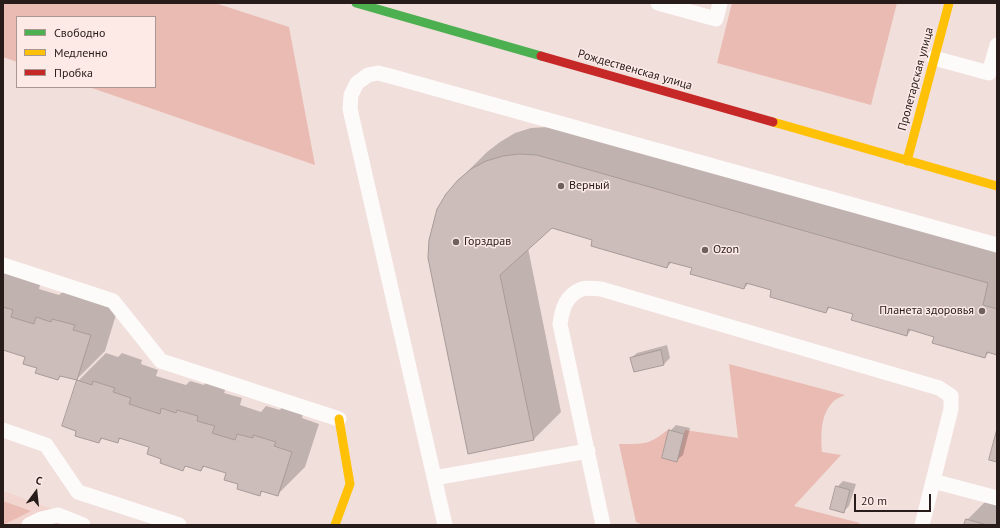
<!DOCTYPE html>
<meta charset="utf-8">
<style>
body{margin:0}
#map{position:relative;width:1000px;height:528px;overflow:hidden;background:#f1dfdb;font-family:"PT Sans",sans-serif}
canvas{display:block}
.frame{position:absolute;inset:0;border:4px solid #271c1a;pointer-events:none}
.legend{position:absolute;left:16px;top:16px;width:140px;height:72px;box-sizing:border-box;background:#fdeae6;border:1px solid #a79894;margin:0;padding:5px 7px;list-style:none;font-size:12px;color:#271c1a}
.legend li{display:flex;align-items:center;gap:8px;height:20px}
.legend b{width:20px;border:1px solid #a79894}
.north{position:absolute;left:16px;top:472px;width:40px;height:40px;-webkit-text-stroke:3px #fdeae6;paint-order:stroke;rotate:15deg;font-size:11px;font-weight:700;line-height:16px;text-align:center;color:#271c1a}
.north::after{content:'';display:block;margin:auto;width:14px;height:18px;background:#271c1a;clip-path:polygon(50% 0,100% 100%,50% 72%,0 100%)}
.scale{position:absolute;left:854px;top:494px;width:77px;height:18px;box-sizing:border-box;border:2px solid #271c1a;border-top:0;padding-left:5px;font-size:12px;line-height:14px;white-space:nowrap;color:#271c1a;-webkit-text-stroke:3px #fdeae6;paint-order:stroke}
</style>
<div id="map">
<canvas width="1000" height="528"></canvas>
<div class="frame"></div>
<ul class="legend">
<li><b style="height:5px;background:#4caf50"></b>Свободно</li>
<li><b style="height:5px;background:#ffc107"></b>Медленно</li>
<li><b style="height:5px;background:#c62828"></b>Пробка</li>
</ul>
<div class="north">С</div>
<div class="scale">20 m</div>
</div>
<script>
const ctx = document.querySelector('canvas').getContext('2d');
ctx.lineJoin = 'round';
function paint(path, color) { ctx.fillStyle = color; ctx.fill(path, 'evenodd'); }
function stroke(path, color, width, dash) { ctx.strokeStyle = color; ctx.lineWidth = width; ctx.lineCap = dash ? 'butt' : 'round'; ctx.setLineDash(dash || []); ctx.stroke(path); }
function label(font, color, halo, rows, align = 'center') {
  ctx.font = font + ' "PT Sans",sans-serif'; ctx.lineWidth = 3; ctx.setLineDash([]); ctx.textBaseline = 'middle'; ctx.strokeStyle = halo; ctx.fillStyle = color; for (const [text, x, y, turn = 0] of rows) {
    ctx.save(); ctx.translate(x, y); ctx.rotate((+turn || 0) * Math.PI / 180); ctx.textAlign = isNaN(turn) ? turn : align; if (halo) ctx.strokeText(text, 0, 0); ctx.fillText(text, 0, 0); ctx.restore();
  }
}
const built = new Path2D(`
 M 3,491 L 96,525 L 3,525 Z`);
const green = new Path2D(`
 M 3,3 L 215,3 L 289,27 L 315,165 L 89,87 L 155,87 L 155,17 L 17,17 L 17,62 L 3,57 Z
 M 732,3 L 897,3 L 871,105 L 717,63 Z
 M 729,364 L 845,395 C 841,397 835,399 832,403 C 820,416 821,436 822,452 L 841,455 L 794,506 L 860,523 L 856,525 L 643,525 L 636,522 L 619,444 C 646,444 649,445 670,428 L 662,457 L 677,461 L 685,430 L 738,438 Z
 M 3,501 L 31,511 L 3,525 Z`);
const shadow = new Path2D(`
 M 548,127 L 997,250 L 997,354 L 990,352 L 985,356 L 935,336 L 912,329 L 907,335 L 854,313 L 831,306 L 826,312 L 772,290 L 749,283 L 744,288 L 693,268 L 672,262 L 667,267 L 594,239 L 552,227 L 528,248 L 561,412 L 533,440 L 458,181 L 487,152 L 500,142 L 515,133 L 531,128 Z
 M 3,268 L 41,282 L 39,289 L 59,295 L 65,290 L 118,308 L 105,351 L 77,379 L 62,375 L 58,379 L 38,367 L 26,356 L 5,350 L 3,351 Z
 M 667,345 L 670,358 L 664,364 L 634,371 L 631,358 L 637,353 Z
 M 106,353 L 118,357 L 122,353 L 142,360 L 141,364 L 158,370 L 156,376 L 186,385 L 190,381 L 204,385 L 206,382 L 226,388 L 224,393 L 242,398 L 240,405 L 261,412 L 266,406 L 280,410 L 282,407 L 303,414 L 302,418 L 319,424 L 305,467 L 277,495 L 263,491 L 259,495 L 240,483 L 228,472 L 206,465 L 201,470 L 187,465 L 183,469 L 163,458 L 151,447 L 121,438 L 117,442 L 103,438 L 99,442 L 77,430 L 78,381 Z
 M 676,425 L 690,428 L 683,455 L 677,460 L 670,431 Z
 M 843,481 L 856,484 L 849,506 L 843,512 L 837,487 Z
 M 995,492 L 997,493 L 997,525 L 965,525 L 967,520 Z`);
const building = new Path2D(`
 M 520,154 L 537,155 L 988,283 L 983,305 L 997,309 L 997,355 L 987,352 L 985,358 L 932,343 L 934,337 L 908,329 L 907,336 L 851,320 L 853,314 L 828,307 L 826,313 L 770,297 L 771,290 L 746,283 L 744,289 L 690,274 L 692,268 L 669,262 L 667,268 L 591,246 L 592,240 L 552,228 L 500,275 L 534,440 L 468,454 L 428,258 L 429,240 L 437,209 L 446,194 L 458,180 L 471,169 L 486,161 L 503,156 Z
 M 3,307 L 13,310 L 11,317 L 34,324 L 36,317 L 51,322 L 52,319 L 75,325 L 73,330 L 91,335 L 77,380 L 60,376 L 58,380 L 35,373 L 37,368 L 23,364 L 25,357 L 3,350 Z
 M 661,350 L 664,365 L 634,372 L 630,358 Z
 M 77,380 L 92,385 L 93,381 L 115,388 L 113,392 L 131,398 L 129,404 L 160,414 L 161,408 L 176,413 L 177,410 L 198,416 L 197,421 L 215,426 L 212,433 L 235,440 L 237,434 L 253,438 L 253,435 L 276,442 L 274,446 L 292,452 L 278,496 L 261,491 L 260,496 L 237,489 L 238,484 L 224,480 L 226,473 L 203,466 L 201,471 L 185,466 L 183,471 L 160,463 L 161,459 L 147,454 L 149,447 L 119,438 L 118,443 L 101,438 L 99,443 L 75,436 L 76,431 L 62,426 Z
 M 997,429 L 997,462 L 989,460 Z
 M 669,430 L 684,434 L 677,462 L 662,458 Z
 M 836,486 L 850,490 L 844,513 L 830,509 Z
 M 966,519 L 987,525 L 964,525 Z`);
const lane = new Path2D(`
 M 658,3 L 716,19 L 720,3
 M 934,58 L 989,73 L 997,45
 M 3,265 L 113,301 L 161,361 L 339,419
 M 3,430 L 46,445 L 78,492 L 179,525
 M 434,478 L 588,451
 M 29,525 L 41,519 L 58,515 L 83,525
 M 445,525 L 350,109 L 351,95 L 357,83 L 368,75 L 378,73 L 390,76 L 997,245
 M 603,525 L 560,324 C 562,309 566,295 582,289 C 587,287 595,289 601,289 L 939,388 L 951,396 L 951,409 L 933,481 L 997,498
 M 922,525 L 933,481`);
const fast = new Path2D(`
 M 356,3 L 541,56`);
const slow = new Path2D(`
 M 773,122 L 997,186
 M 907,161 L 949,3
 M 335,525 L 350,484 L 339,419`);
const jam = new Path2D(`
 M 541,56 L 773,122`);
const markers = [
 [561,186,4,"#6e605e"],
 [456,242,4,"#6e605e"],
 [705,250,4,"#6e605e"],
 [982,311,4,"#6e605e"]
];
const streetNames = [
 ["Рождественская улица",635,70,16],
 ["Пролетарская улица",916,79,-75]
];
const poiNames = [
 ["Верный",569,186],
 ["Горздрав",464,242],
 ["Ozon",713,250],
 ["Планета здоровья",974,311,"right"]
];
paint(built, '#f2d5ce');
paint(green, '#eabbb2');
paint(shadow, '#0003');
paint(building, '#ccbdbb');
stroke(building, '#a79a97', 1);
stroke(lane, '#fdfafa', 15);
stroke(fast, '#4caf50', 9);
stroke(slow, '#ffc107', 9);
stroke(jam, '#c62828', 9);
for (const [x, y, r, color] of markers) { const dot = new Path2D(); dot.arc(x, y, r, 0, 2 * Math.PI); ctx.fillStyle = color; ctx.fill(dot); stroke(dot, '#fdeae6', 1.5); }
label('12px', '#271c1a', '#fdeae6', streetNames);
label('12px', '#271c1a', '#fdeae6', poiNames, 'left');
</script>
